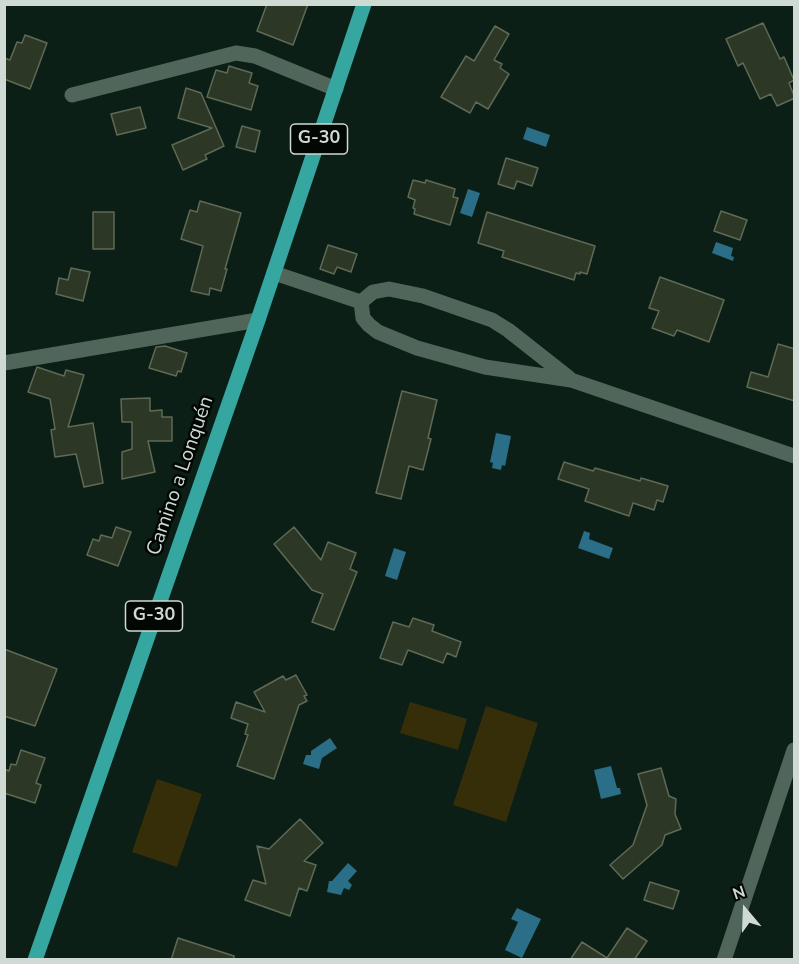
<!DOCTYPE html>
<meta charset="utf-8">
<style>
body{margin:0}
#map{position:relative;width:799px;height:964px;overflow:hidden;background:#0b1f16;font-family:"Nunito Sans",sans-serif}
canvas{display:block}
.frame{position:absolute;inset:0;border:6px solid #cedad3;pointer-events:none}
.north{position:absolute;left:715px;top:880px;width:60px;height:60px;-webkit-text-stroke:4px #020704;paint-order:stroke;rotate:341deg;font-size:16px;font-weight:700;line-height:24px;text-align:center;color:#cedad3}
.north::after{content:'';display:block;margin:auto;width:21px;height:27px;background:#cedad3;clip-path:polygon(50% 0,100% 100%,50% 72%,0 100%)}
</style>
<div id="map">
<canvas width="799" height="964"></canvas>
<div class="frame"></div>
<div class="north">N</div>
</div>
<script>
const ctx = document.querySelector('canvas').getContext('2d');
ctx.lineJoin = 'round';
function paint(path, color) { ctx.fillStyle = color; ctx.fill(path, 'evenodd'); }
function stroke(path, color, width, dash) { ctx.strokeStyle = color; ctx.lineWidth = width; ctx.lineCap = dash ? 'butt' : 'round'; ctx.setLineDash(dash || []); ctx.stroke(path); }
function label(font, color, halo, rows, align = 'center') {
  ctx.font = font + ' "Nunito Sans",sans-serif'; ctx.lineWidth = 5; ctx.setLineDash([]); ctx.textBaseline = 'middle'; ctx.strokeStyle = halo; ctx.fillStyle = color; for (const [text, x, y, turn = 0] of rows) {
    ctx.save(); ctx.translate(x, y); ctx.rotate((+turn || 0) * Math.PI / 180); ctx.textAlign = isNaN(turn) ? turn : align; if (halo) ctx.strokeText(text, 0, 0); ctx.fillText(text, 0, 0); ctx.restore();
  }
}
const green = new Path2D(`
 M 410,702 L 467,719 L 458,750 L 400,733 Z
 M 486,706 L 538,723 L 506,822 L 453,805 Z
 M 157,779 L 202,794 L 177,867 L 132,852 Z`);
const water = new Path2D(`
 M 527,127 L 550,135 L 546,147 L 523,139 Z
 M 468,189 L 480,193 L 472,217 L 460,213 Z
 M 716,242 L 733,248 L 731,256 L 734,257 L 733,261 L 712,253 Z
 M 496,433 L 511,436 L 505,466 L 502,465 L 501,470 L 492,468 L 493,463 L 490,462 Z
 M 584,531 L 590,533 L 589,539 L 613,548 L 609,559 L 578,548 Z
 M 394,548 L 406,552 L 397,580 L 385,576 Z
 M 330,738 L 337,748 L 322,758 L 319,769 L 303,764 L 306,755 L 311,755 L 311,751 Z
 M 611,766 L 617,788 L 620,788 L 621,794 L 601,799 L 594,770 Z
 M 348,863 L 357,871 L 348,881 L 352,885 L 349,890 L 344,888 L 341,895 L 327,892 L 329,881 L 332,881 Z
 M 517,908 L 541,919 L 522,958 L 505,950 L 518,922 L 511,919 Z`);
const building = new Path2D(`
 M 267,4 L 308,4 L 293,45 L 257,31 Z
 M 763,23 L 780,59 L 784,57 L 794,80 L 789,83 L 795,98 L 777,106 L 771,94 L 760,99 L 743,63 L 738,66 L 726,39 Z
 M 495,26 L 509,34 L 494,60 L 502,64 L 500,68 L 509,74 L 488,109 L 476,102 L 470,113 L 441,97 L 466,56 L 474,61 Z
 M 25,35 L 47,43 L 30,89 L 4,79 L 4,58 L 10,60 L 17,42 L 22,43 Z
 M 229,66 L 252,73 L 249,83 L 258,86 L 251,110 L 207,97 L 216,70 L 227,73 Z
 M 186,88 L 201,93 L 224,146 L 205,155 L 207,159 L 183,170 L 172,145 L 212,128 L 178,118 Z
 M 140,107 L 146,128 L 117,135 L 111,114 Z
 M 242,126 L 260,131 L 255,152 L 236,147 Z
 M 506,158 L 538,168 L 532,186 L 517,181 L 514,189 L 498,184 Z
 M 413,180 L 425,183 L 426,180 L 455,189 L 453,197 L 458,198 L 450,225 L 414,214 L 415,209 L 413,208 L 415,200 L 408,197 Z
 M 200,201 L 241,213 L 225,269 L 227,269 L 221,291 L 210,288 L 209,295 L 191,291 L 203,246 L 181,239 L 190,210 L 197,212 Z
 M 721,211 L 747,220 L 740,240 L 714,231 Z
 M 93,212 L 114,212 L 114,249 L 93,249 Z
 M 487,212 L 595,246 L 587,274 L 580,272 L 580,274 L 576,273 L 574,280 L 502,257 L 504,251 L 478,243 Z
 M 328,245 L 357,254 L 351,272 L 337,267 L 334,274 L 320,269 Z
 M 71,268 L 90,272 L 83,301 L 56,294 L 59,278 L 68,280 Z
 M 660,277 L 724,300 L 709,342 L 677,330 L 674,336 L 652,328 L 659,311 L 649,308 Z
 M 778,344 L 795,349 L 795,401 L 747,387 L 751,372 L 768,377 Z
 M 165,346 L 187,353 L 181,372 L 178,371 L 176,376 L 149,368 L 156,347 Z
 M 37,367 L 64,376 L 66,370 L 84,375 L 68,427 L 93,423 L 103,483 L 84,487 L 76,454 L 55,457 L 51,430 L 55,429 L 50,399 L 28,392 Z
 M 402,391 L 437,400 L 428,438 L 431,439 L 423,470 L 409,466 L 401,499 L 376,493 Z
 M 150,398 L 150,411 L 162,410 L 162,417 L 172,417 L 172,441 L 148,441 L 155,472 L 122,479 L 122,452 L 132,449 L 132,422 L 122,422 L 121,399 Z
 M 564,462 L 593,471 L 595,468 L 640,481 L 641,478 L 668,486 L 663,502 L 657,500 L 654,510 L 633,503 L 629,516 L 585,501 L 589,489 L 558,479 Z
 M 116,527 L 131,532 L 118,566 L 87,555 L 93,539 L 99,541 L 101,535 L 112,538 Z
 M 294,527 L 321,560 L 328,542 L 356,553 L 350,569 L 357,572 L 334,630 L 312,622 L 323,594 L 312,590 L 274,544 Z
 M 413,618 L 434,625 L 432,631 L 461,642 L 456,657 L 447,653 L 443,663 L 408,650 L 402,665 L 380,658 L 393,622 L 409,627 Z
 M 4,649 L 57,669 L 35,726 L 4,716 Z
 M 296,675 L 307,695 L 304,696 L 307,701 L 299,705 L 274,779 L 237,766 L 248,735 L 245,734 L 248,724 L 231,718 L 236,702 L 265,712 L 254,692 L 283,676 L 286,680 Z
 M 21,750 L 45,758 L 36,783 L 41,785 L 35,803 L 4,793 L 4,769 L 9,771 L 11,764 L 16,765 Z
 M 661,768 L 669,796 L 676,799 L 675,814 L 681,829 L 665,835 L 662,845 L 623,879 L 610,865 L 633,845 L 647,805 L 638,774 Z
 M 300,819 L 323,843 L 304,861 L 316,865 L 307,891 L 299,888 L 290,916 L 245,900 L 253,880 L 266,884 L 257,846 L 269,849 Z
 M 650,882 L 679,891 L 673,909 L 644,900 Z
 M 627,928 L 647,941 L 634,960 L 570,960 L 582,942 L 607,958 Z
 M 178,938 L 234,956 L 234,960 L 171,960 Z`);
const minor = new Path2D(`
 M 72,95 L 236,53 L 255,56 L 336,89
 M 274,273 L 361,302
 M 361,302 L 363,318 L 369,325 L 378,332 L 417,348 L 485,367 L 571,380 L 794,456
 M 361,302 L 373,292 L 389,289 L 423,296 L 492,320 L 508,330 L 569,378
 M 4,363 L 258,320
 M 724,960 L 794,750`);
const primary = new Path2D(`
 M 35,960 L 258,320 L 364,4`);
const shields = [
 [319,139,57],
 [154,616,57]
];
const shieldNames = [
 ["G-30",319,139],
 ["G-30",154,616]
];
const streetNames = [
 ["Camino a Lonquén",181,476,-71]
];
paint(green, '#352e08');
paint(water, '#2a6e87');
paint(building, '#2d3725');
stroke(building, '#5f6a56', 1.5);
stroke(minor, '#50665a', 15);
stroke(primary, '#36a6a0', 15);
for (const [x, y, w] of shields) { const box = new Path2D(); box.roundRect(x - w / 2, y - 15, w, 30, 4.5); ctx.fillStyle = '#020704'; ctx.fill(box); stroke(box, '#cedad3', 1.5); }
label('bold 18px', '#cedad3', null, shieldNames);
label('20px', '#cedad3', '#020704', streetNames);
</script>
